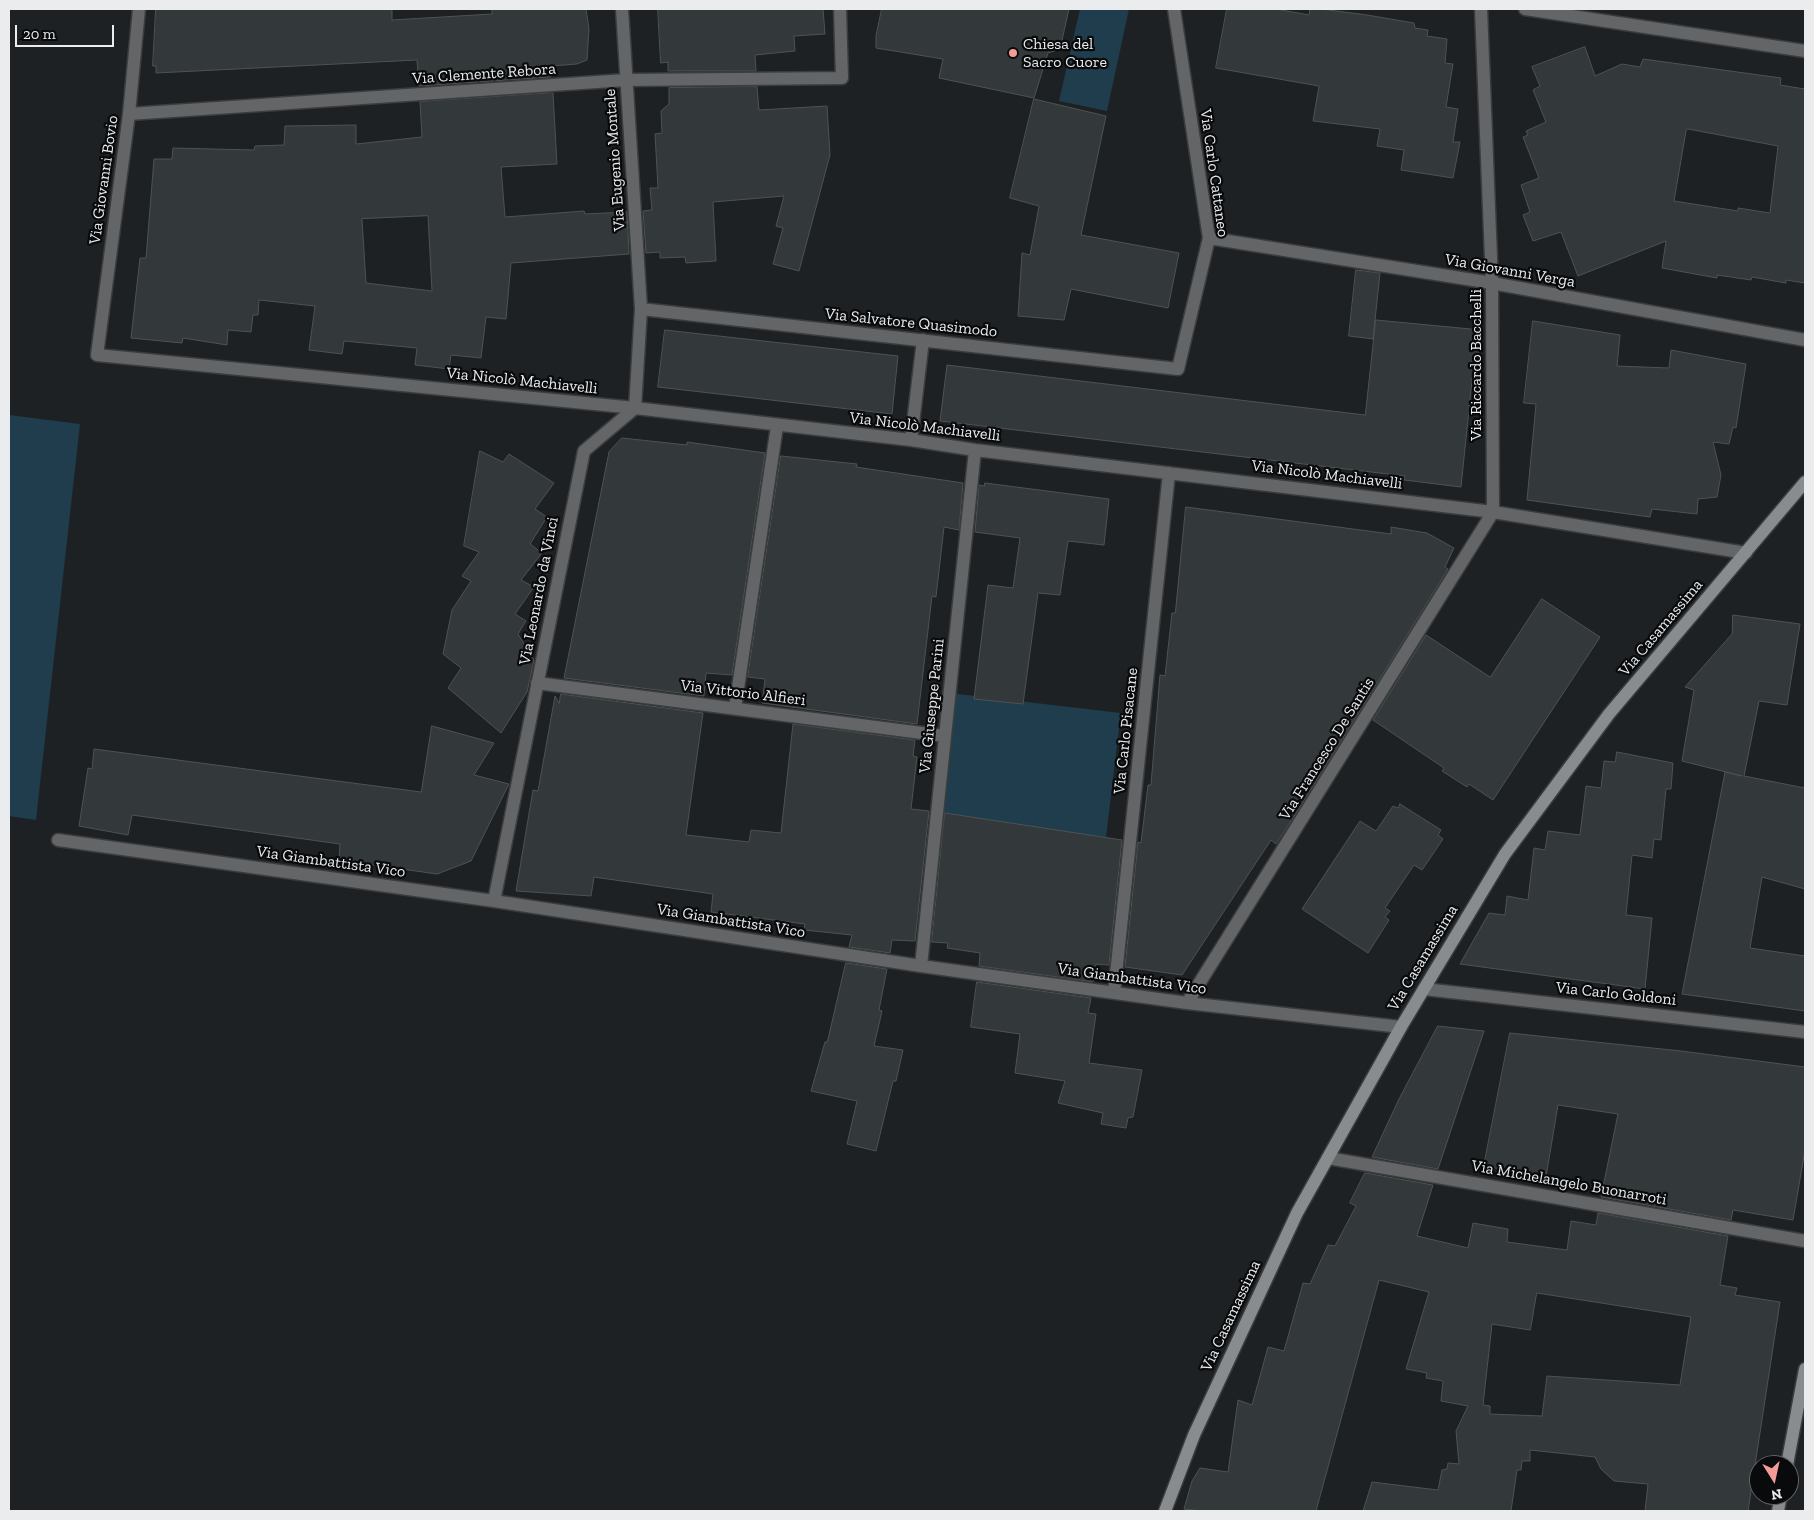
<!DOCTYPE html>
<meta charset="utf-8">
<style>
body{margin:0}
#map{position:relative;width:1814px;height:1520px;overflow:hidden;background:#1d2123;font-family:"Zilla Slab",serif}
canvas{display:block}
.frame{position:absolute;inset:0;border:10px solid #eaecee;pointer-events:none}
.north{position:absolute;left:1749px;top:1455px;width:50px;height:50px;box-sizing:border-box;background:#090a0b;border:1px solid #636466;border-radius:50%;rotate:170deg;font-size:14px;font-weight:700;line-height:20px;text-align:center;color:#eaecee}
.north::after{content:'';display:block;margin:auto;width:18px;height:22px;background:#f59b97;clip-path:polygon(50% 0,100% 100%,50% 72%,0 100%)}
.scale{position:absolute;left:15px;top:25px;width:99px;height:22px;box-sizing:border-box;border:2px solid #eaecee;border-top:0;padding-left:6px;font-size:15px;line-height:18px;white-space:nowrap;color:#eaecee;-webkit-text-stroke:4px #090a0b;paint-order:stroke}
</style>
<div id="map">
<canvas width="1814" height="1520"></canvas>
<div class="frame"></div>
<div class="north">N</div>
<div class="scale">20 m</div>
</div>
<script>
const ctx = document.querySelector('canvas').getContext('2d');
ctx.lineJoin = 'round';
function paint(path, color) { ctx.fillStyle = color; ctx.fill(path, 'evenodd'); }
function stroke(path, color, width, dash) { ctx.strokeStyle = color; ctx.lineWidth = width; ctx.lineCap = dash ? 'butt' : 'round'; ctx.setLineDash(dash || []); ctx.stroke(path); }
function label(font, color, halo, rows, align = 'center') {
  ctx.font = font + ' "Zilla Slab",serif'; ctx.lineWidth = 4.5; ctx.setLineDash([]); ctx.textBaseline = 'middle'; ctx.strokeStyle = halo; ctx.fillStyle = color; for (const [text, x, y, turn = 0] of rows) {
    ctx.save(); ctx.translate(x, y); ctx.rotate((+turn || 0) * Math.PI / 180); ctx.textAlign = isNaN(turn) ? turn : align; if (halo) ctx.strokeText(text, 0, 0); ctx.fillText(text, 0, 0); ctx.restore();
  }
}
const green = new Path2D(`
 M 1080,9 L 1129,9 L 1107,111 L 1059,101 Z
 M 9,415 L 80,424 L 36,820 L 9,816 Z
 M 950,693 L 1121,713 L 1106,837 L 937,817 Z`);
const building = new Path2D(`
 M 156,9 L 392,9 L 392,20 L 492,14 L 492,9 L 586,9 L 589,29 L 587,60 L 577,64 L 551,66 L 551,77 L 419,86 L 417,60 L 156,73 L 156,66 L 153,66 Z
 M 658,9 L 823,9 L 825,34 L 794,36 L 795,51 L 755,55 L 756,71 L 668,71 L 668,62 L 661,63 Z
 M 882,9 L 1069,9 L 1060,49 L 1048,53 L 1034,98 L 939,78 L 943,59 L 876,48 L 876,36 Z
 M 1227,9 L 1276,9 L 1309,15 L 1310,9 L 1321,9 L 1367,15 L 1414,23 L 1415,28 L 1428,30 L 1427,36 L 1447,39 L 1445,63 L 1453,64 L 1446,107 L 1458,109 L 1453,142 L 1460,142 L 1453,178 L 1401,170 L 1404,150 L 1377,146 L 1380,129 L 1313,121 L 1319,86 L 1216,68 Z
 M 1585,47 L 1595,76 L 1622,64 L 1640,67 L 1643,59 L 1781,78 L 1780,85 L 1805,89 L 1805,283 L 1786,280 L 1786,283 L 1752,277 L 1751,280 L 1717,275 L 1717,278 L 1662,268 L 1666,241 L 1578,276 L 1561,232 L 1533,241 L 1523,215 L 1530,212 L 1521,185 L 1539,178 L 1523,137 L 1528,135 L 1526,131 L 1546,122 L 1533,90 L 1540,86 L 1532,67 ZM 1688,129 L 1778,146 L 1770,213 L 1738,208 L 1738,211 L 1674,201 L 1686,131 Z
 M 757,87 L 759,110 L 827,106 L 830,155 L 799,271 L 773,264 L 783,228 L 776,226 L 784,196 L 713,202 L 716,261 L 686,263 L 685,257 L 660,258 L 660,252 L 646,253 L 643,211 L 652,210 L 650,188 L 658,188 L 655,134 L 662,133 L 661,111 L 669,104 L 669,88 Z
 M 553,93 L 557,164 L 501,167 L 505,217 L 584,211 L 585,214 L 627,212 L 629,254 L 511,263 L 506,319 L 486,317 L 481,358 L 451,355 L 449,369 L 415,365 L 417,348 L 344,341 L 342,354 L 309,350 L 315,306 L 259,300 L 258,315 L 253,315 L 251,332 L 228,330 L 227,345 L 183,338 L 182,343 L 131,338 L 140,258 L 146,258 L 154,159 L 172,159 L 173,148 L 254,150 L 255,146 L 284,145 L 285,126 L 356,125 L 356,144 L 422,137 L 420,102 ZM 428,216 L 432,291 L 366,283 L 362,219 Z
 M 1034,99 L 1106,116 L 1081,235 L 1179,253 L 1168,308 L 1071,289 L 1064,320 L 1018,316 L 1022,253 L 1030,255 L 1039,206 L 1010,198 Z
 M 1356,270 L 1380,273 L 1373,339 L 1349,336 Z
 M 1376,320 L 1481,330 L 1476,371 L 1473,370 L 1461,487 L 1404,480 L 1405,476 L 940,421 L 947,365 L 1365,415 Z
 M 1533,321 L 1620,335 L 1617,366 L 1669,368 L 1671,350 L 1746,364 L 1736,428 L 1733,427 L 1729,444 L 1713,442 L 1721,475 L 1717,497 L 1698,499 L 1697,514 L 1652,509 L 1650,517 L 1527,500 L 1536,404 L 1524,403 Z
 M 665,330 L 898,356 L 892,414 L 658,387 Z
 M 622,438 L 687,445 L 687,442 L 765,453 L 732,675 L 706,673 L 704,696 L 564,678 L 609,452 Z
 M 480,451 L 503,462 L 509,454 L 554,483 L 535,509 L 547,517 L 530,544 L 542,553 L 521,580 L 534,587 L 515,614 L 526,621 L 518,634 L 534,660 L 527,692 L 501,733 L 448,688 L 461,668 L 443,654 L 452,610 L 471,581 L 462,576 L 479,552 L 464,546 Z
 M 781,456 L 857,464 L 856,467 L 963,483 L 959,530 L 944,527 L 936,597 L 932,596 L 917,724 L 762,703 L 765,679 L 748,677 Z
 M 985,483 L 1109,499 L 1104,545 L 1068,541 L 1060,595 L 1038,593 L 1023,704 L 974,699 L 988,585 L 1013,588 L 1020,538 L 975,532 L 979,485 L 984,486 Z
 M 1186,507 L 1391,534 L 1391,527 L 1427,533 L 1454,548 L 1445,567 L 1448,569 L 1300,807 L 1276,844 L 1271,840 L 1182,975 L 1125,967 L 1138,842 L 1141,843 L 1148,785 L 1151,785 L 1160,675 L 1165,676 L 1172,613 L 1175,613 Z
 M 1542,599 L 1600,637 L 1493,800 L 1469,784 L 1467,787 L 1442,771 L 1444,768 L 1373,720 L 1426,635 L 1490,677 Z
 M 1733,615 L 1800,624 L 1787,705 L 1759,701 L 1744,776 L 1805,788 L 1805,889 L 1762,877 L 1750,948 L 1805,956 L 1805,1011 L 1682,994 L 1725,772 L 1742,776 L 1682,761 L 1694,690 L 1685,687 L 1732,634 Z
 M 561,694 L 703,713 L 686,835 L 749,842 L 751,830 L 781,833 L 793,724 L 915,740 L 913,756 L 917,757 L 911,809 L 929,811 L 915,941 L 892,940 L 890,953 L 849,947 L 852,935 L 804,930 L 805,924 L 711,912 L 713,894 L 594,877 L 591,896 L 516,891 L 533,790 L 538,791 L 555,696 L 559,703 Z
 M 432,726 L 494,743 L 474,775 L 509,784 L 471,861 L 437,874 L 339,860 L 340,844 L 132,815 L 128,835 L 79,826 L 88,768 L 92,769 L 94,749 L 421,792 Z
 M 1617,752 L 1673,763 L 1671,789 L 1666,789 L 1661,840 L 1654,839 L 1652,858 L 1632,855 L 1626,915 L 1652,918 L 1645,989 L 1460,964 L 1489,913 L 1505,915 L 1507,896 L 1528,900 L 1534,848 L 1545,850 L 1548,831 L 1580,835 L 1586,786 L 1601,788 L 1604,761 L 1615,762 Z
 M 1400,804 L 1441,830 L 1438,835 L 1443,839 L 1422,870 L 1414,865 L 1385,908 L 1390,911 L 1385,917 L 1389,920 L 1368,953 L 1302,909 L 1360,821 L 1376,831 L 1393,806 L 1398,808 Z
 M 945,813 L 1122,840 L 1109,965 L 1096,964 L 1093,982 L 979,966 L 980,953 L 947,948 L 948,943 L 932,942 Z
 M 846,963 L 887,969 L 879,1010 L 882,1011 L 874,1046 L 903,1050 L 896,1081 L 893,1081 L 876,1151 L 847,1144 L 857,1101 L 811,1091 L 825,1042 L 827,1042 Z
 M 977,982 L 1091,998 L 1088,1013 L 1096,1014 L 1089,1063 L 1142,1070 L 1133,1117 L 1128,1118 L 1126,1128 L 1101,1124 L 1103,1113 L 1058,1103 L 1065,1081 L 1015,1073 L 1020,1034 L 971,1027 Z
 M 1438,1026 L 1484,1031 L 1438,1169 L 1372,1157 L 1399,1099 Z
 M 1510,1033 L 1681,1051 L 1805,1067 L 1805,1150 L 1793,1220 L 1733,1210 L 1731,1220 L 1601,1197 L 1618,1114 L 1558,1105 L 1546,1177 L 1484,1166 Z
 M 1365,1173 L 1433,1185 L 1417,1236 L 1468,1248 L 1473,1223 L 1508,1229 L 1507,1242 L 1567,1250 L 1571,1221 L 1596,1225 L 1598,1213 L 1728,1236 L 1720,1285 L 1737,1288 L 1735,1295 L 1780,1302 L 1748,1511 L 1645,1511 L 1648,1484 L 1614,1481 L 1601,1469 L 1595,1457 L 1530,1450 L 1530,1461 L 1522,1461 L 1521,1470 L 1517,1470 L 1511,1511 L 1363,1511 L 1372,1482 L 1438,1490 L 1442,1470 L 1447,1469 L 1448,1463 L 1459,1464 L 1456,1431 L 1468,1406 L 1441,1401 L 1443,1381 L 1426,1378 L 1427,1373 L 1406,1369 L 1429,1292 L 1379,1280 L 1316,1511 L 1201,1511 L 1184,1509 L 1192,1481 L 1200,1468 L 1228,1472 L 1238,1400 L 1252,1405 L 1268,1347 L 1284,1351 L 1303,1283 L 1310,1284 L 1328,1245 L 1335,1246 L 1356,1206 L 1350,1203 ZM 1537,1293 L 1691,1317 L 1680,1385 L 1547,1376 L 1542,1416 L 1490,1414 L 1490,1406 L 1483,1405 L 1492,1324 L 1530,1330 Z`);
const street = new Path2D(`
 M 139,9 L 129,114 L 97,355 L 635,408 L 911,440 L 975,450 L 1493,512 L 1746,553
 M 1525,9 L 1805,51
 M 129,114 L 626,80 L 842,78 L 840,9
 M 1209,238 L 1492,283 L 1805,340
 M 641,309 L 1178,369 L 1209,238 L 1174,9
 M 911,440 L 923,340
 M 537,683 L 945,736
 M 735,708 L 777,426
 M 58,840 L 494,901 L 921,966 L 1187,1003 L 1401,1027
 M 494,901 L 584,451 L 635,408 L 641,309 L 622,9
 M 921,966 L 975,450
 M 1424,989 L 1805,1032
 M 1114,993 L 1169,473
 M 1187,1003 L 1493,512 L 1492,283 L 1481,9
 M 1328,1158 L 1805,1241`);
const secondary = new Path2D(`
 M 1787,1465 L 1805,1369
 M 1165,1511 L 1194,1435 L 1297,1213 L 1401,1027 L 1505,854 L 1609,714 L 1805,482
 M 1778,1511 L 1781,1495`);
const markers = [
 [1013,53,5,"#f59b97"]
];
const poiNames = [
 ["Chiesa del",1023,44],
 ["Sacro Cuore",1023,62]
];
const streetNames = [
 ["Via Clemente Rebora",484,74,-4],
 ["Via Eugenio Montale",615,160,-94],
 ["Via Carlo Cattaneo",1214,173,82],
 ["Via Giovanni Bovio",104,180,-82],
 ["Via Giovanni Verga",1510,271,10],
 ["Via Salvatore Quasimodo",911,323,6],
 ["Via Riccardo Bacchelli",1476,365,-90],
 ["Via Nicolò Machiavelli",522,381,6],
 ["Via Nicolò Machiavelli",925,427,7],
 ["Via Nicolò Machiavelli",1327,475,7],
 ["Via Leonardo da Vinci",539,591,-79],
 ["Via Casamassima",1661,628,-50],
 ["Via Vittorio Alfieri",743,693,7],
 ["Via Giuseppe Parini",932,706,-84],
 ["Via Carlo Pisacane",1126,731,-84],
 ["Via Francesco De Santis",1327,749,-58],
 ["Via Giambattista Vico",331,862,8],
 ["Via Giambattista Vico",731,921,9],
 ["Via Casamassima",1423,958,-59],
 ["Via Giambattista Vico",1132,979,8],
 ["Via Carlo Goldoni",1616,994,6],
 ["Via Michelangelo Buonarroti",1569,1183,10],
 ["Via Casamassima",1231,1316,-65]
];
paint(green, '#1f3d4c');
paint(building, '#33383a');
stroke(building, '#4e5255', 1);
stroke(street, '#3a3d3f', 15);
stroke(secondary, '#3a3d3f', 15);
stroke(street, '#636566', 12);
stroke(secondary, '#898c8e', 12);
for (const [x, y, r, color] of markers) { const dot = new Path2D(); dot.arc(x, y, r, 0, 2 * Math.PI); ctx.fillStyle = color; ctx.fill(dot); stroke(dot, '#090a0b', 2); }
label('16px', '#eaecee', '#090a0b', poiNames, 'left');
label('16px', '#eaecee', '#090a0b', streetNames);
</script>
